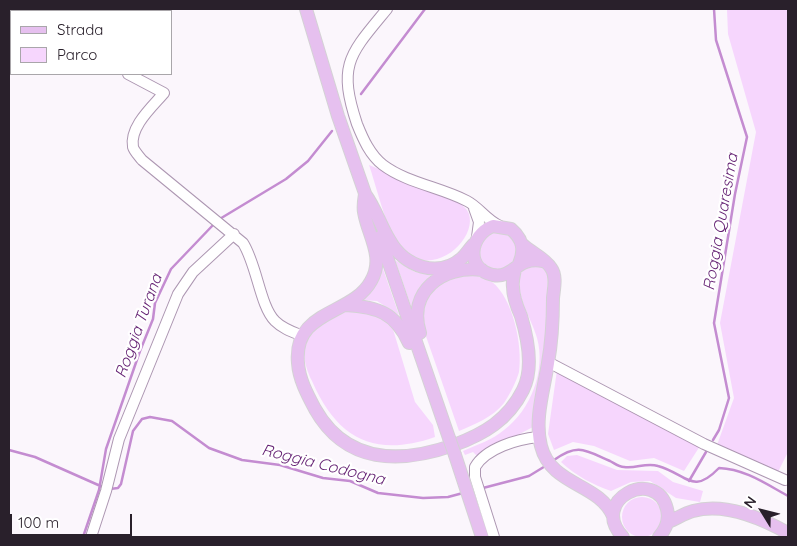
<!DOCTYPE html>
<style>
body{margin:0}
#map{position:relative;width:797px;height:546px;overflow:hidden;background:#fbf6fc;font-family:Quicksand,sans-serif}
canvas{display:block}
.frame{position:absolute;inset:0;border:10px solid #29202b;pointer-events:none}
.legend{position:absolute;left:10px;top:10px;width:162px;height:65px;box-sizing:border-box;background:#fff;border:1px solid #a9a6aa;margin:0;padding:6px 9px;list-style:none;font-size:15px;color:#29202b}
.legend li{display:flex;align-items:center;gap:10px;height:25px}
.legend b{width:25px;border:1px solid #a9a6aa}
.north{position:absolute;left:737px;top:486px;width:50px;height:50px;-webkit-text-stroke:4px #fff;paint-order:stroke;rotate:306deg;font-size:14px;font-weight:700;line-height:20px;text-align:center;color:#29202b}
.north::after{content:'';display:block;margin:auto;width:18px;height:22px;background:#29202b;clip-path:polygon(50% 0,100% 100%,50% 72%,0 100%)}
.scale{position:absolute;left:10px;top:514px;width:122px;height:22px;box-sizing:border-box;border:2px solid #29202b;border-top:0;padding-left:6px;font-size:15px;line-height:18px;white-space:nowrap;color:#29202b;-webkit-text-stroke:4px #fff;paint-order:stroke}
</style>
<div id="map">
<canvas width="797" height="546"></canvas>
<div class="frame"></div>
<ul class="legend">
<li><b style="height:6px;background:#e6c0ef"></b>Strada</li>
<li><b style="height:14px;background:#f6d6fd"></b>Parco</li>
</ul>
<div class="north">N</div>
<div class="scale">100 m</div>
</div>
<script>
const ctx = document.querySelector('canvas').getContext('2d');
ctx.lineJoin = 'round';
function paint(path, color) { ctx.fillStyle = color; ctx.fill(path, 'evenodd'); }
function stroke(path, color, width, dash) { ctx.strokeStyle = color; ctx.lineWidth = width; ctx.lineCap = dash ? 'butt' : 'round'; ctx.setLineDash(dash || []); ctx.stroke(path); }
function label(font, color, halo, rows, align = 'center') {
  ctx.font = font + ' Quicksand,sans-serif'; ctx.lineWidth = 4.5; ctx.setLineDash([]); ctx.textBaseline = 'middle'; ctx.strokeStyle = halo; ctx.fillStyle = color; for (const [text, x, y, turn = 0] of rows) {
    ctx.save(); ctx.translate(x, y); ctx.rotate((+turn || 0) * Math.PI / 180); ctx.textAlign = isNaN(turn) ? turn : align; if (halo) ctx.strokeText(text, 0, 0); ctx.fillText(text, 0, 0); ctx.restore();
  }
}
const green = new Path2D(`
 M 727,9 L 788,9 L 788,452 L 777,474 L 717,445 L 734,398 L 720,323 L 756,132 L 728,34 Z
 M 369,165 L 459,202 C 461,205 465,207 467,210 C 483,235 431,287 397,244 C 388,233 375,182 369,165 Z
 M479 251a19 19 0 1 1 38 0a19 19 0 1 1-38 0Z
 M 380,260 L 399,315 L 377,301 L 361,300 Z
 M 395,260 L 415,272 L 432,274 C 420,285 416,294 412,309 Z
 M 540,265 L 548,275 L 546,343 L 533,427 L 477,456 L 473,452 L 465,455 L 463,451 C 477,445 492,440 504,430 C 531,410 546,370 537,338 C 531,316 511,291 523,269 Z
 M 470,273 C 477,276 486,278 492,282 C 513,298 523,346 519,372 C 517,380 509,396 504,403 C 492,418 475,424 459,431 L 421,322 L 429,293 L 441,281 Z
 M 340,311 L 376,313 L 392,326 L 415,402 L 433,425 L 435,437 C 375,458 337,439 312,381 C 306,369 300,350 307,337 C 313,326 330,317 340,311 Z
 M 557,370 L 700,446 L 684,471 L 654,458 L 630,461 L 594,446 L 573,442 L 554,450 L 548,434 Z
 M 577,455 L 617,470 L 658,471 L 673,482 L 703,491 L 700,502 L 676,498 L 650,481 L 631,482 L 611,491 C 593,485 575,475 561,462 L 567,456 Z
 M622 517a20 20 0 1 1 40 0a20 20 0 1 1-40 0Z`);
const stream = new Path2D(`
 M 361,94 L 425,9
 M 218,220 L 286,179 L 308,161 L 332,131
 M 713,440 L 719,430 L 729,398 L 714,323 L 735,194 L 747,137 L 716,40 L 714,9
 M 9,450 L 35,457 L 105,488
 M 554,460 C 578,443 585,450 610,461 C 614,463 619,467 624,467 C 636,469 646,462 658,466 C 687,474 692,496 719,468 C 745,469 766,484 788,496
 M 689,481 L 706,452
 M 483,488 L 529,476 L 547,465
 M 110,489 L 118,488 L 121,484 L 133,431 L 142,419 L 150,417 L 172,421 L 209,448 L 242,460 L 280,465 L 323,478 L 350,481 L 378,493 L 423,498 L 448,497 L 463,493
 M 83,537 L 99,490 L 106,449 L 140,351 L 153,319 L 155,303 L 171,269 L 214,224`);
const minor = new Path2D(`
 M 24,9 L 28,11
 M 387,9 C 350,54 337,64 357,124 C 363,139 370,155 383,165 C 407,183 440,187 467,201 C 479,207 486,220 500,226
 M 128,74 L 164,93 C 153,106 129,127 133,147 C 134,151 139,156 142,160 L 243,243 C 257,265 260,306 275,321 C 283,329 293,332 303,336
 M 474,208 L 479,222 L 477,237
 M 548,362 L 704,444 L 785,480
 M 91,537 L 106,491 L 119,439 L 178,294 L 193,272 L 234,234
 M 494,537 L 475,477 L 475,467 C 486,448 518,439 538,437`);
const major = new Path2D(`
 M 306,9 L 338,116 L 368,202
 M 365,194 C 364,200 363,207 364,212 C 368,236 385,257 371,281 C 352,316 293,309 298,363 C 299,379 307,394 315,409 C 346,464 400,464 454,445 C 484,434 508,420 523,390 C 534,368 528,339 521,316 C 517,307 513,297 513,287 C 512,281 514,275 515,269
 M 365,194 C 376,209 380,225 390,241 C 404,266 438,279 462,258 C 466,254 470,248 474,244
 M 380,237 L 449,438
 M 522,244 C 530,252 545,258 551,268 C 557,276 554,288 553,298 C 553,320 552,341 548,363 C 544,389 534,420 541,446 C 551,486 599,483 613,516
 M 519,264 C 525,250 523,239 511,229 L 493,226 C 469,235 465,269 493,275 C 514,279 516,256 543,261
 M 346,305 C 377,307 395,312 409,343
 M 420,333 C 407,291 443,265 482,270
 M 455,455 L 482,537
 M 668,522 C 676,519 685,513 693,511 C 725,502 761,518 788,533
 M 623,537 C 588,500 656,466 667,509 C 670,520 666,529 659,537`);
const majorBridge = new Path2D(`
 M 449,438 L 455,455`);
const waterNames = [
 ["Roggia Quaresima",721,222,-80],
 ["Roggia Turana",139,326,-70],
 ["Roggia Codogna",323,465,14]
];
paint(green, '#f6d6fd');
stroke(stream, '#c48cd1', 2.5);
stroke(minor, '#ad97b2', 12);
stroke(major, '#d4d2d5', 14);
stroke(minor, '#fff', 10);
stroke(major, '#e6c0ef', 12);
stroke(majorBridge, '#d4d2d5', 14, []);
stroke(majorBridge, '#e6c0ef', 12);
label('italic 16px', '#631f72', '#fff', waterNames);
</script>
